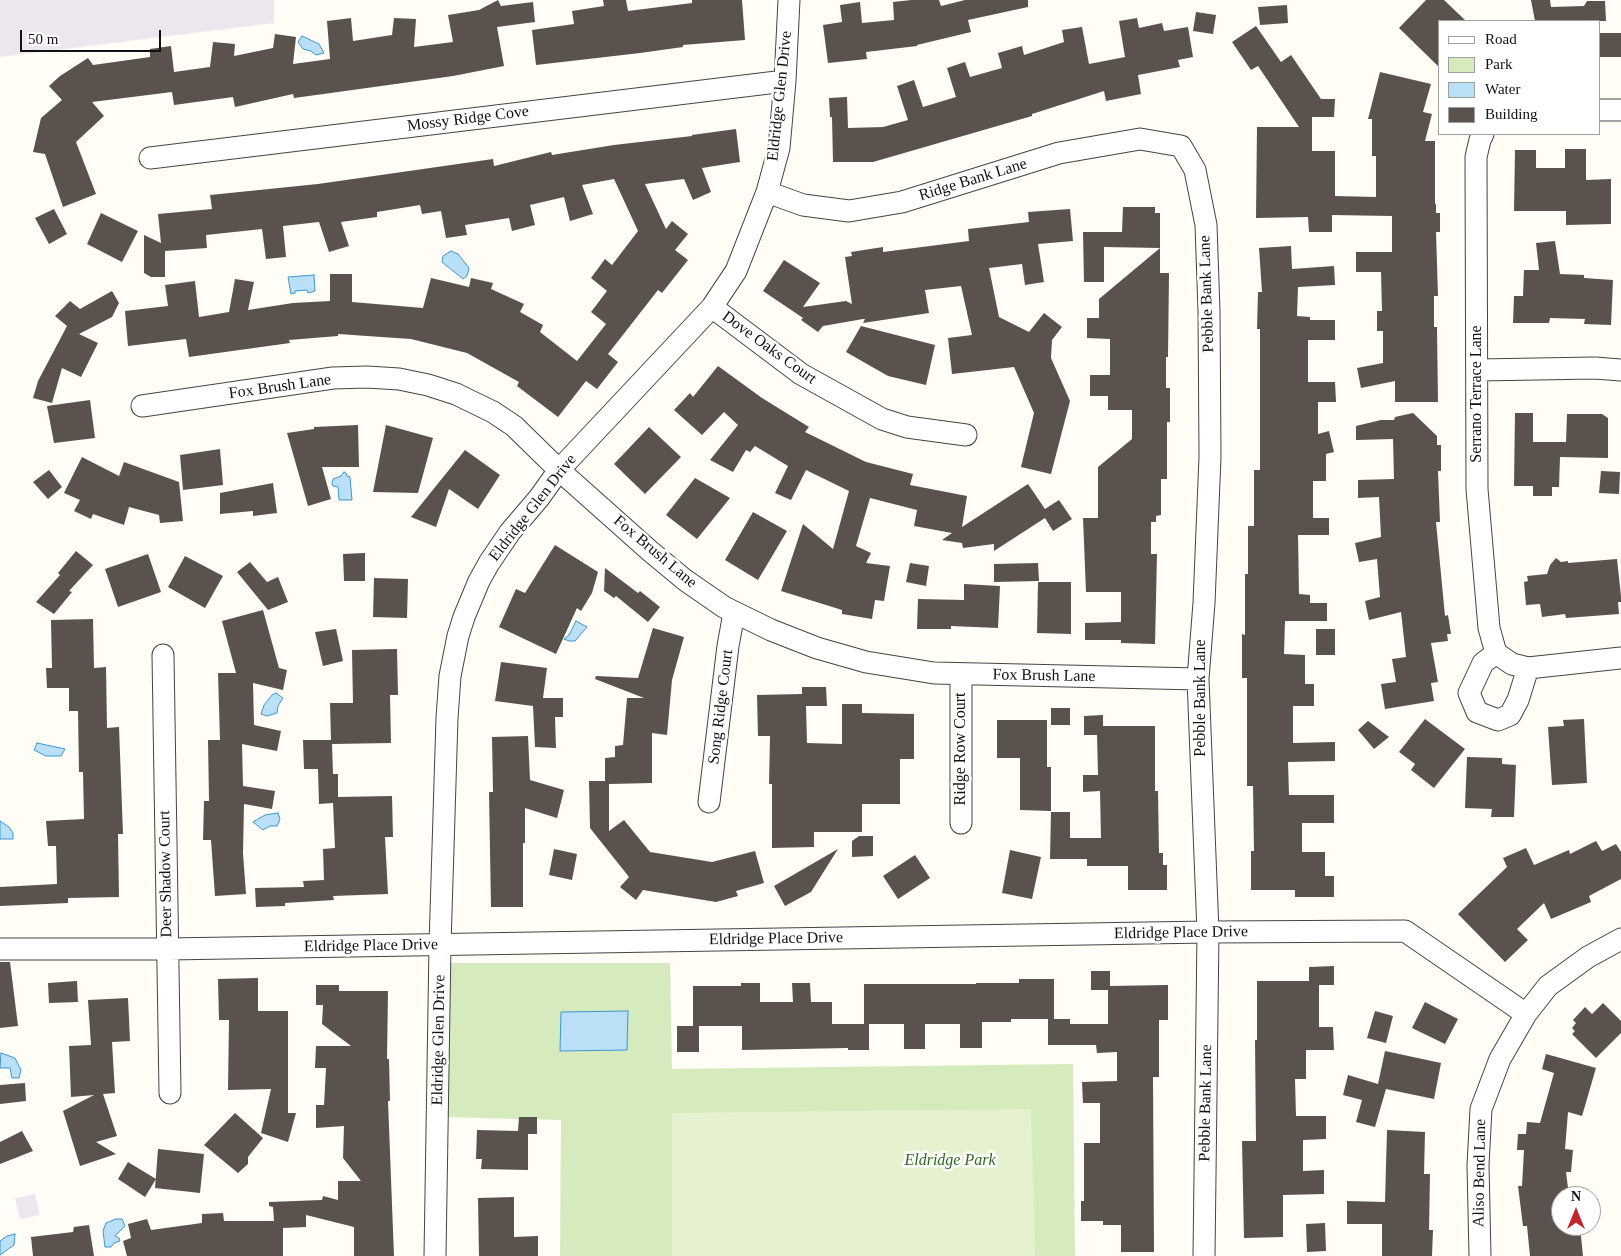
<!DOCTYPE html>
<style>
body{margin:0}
#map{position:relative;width:1621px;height:1256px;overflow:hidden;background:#fffdf5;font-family:Georgia,serif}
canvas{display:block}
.legend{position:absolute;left:1438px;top:20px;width:162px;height:115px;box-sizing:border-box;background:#fff;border:1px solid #a0a0a0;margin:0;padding:6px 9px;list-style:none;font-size:15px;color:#111}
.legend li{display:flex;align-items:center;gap:10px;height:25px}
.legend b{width:25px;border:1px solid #a0a0a0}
.north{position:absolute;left:1551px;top:1186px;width:50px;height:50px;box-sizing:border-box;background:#fff;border:1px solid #a0a0a0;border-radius:50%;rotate:0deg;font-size:14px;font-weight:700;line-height:20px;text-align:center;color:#111}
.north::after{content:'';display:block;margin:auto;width:18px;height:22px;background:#c4262e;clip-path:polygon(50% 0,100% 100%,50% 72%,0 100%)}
.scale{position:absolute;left:20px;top:30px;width:141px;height:22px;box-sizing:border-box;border:2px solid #111;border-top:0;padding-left:6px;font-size:15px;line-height:18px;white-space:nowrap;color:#111;-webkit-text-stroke:4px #fff;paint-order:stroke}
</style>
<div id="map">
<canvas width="1621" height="1256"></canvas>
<ul class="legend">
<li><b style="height:6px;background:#fff"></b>Road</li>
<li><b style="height:14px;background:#d5ebbd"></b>Park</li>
<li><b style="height:14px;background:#b9e0f7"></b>Water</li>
<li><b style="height:14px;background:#5a524d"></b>Building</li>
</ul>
<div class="north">N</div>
<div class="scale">50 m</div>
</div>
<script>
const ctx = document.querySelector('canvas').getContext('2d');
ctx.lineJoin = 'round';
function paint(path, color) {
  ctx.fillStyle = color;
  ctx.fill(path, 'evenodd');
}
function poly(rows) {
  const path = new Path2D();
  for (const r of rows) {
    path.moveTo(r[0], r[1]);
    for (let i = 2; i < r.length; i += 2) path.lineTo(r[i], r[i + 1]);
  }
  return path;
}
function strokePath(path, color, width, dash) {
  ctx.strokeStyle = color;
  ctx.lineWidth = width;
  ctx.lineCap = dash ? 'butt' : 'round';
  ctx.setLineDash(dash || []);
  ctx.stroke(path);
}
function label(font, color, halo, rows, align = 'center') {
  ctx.font = font + ' Georgia,serif';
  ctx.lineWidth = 5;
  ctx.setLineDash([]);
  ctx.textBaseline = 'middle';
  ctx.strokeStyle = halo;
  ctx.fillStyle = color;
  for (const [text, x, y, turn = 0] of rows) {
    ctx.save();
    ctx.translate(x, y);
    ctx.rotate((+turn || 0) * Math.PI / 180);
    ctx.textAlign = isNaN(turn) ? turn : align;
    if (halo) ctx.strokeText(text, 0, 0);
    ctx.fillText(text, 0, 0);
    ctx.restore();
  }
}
paint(poly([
 [0,0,274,0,274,23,0,57],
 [35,1194,40,1215,20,1219,15,1198]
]), '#eee6ef');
paint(poly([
 [441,963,670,963,672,1069,1073,1064,1075,1256,560,1256,561,1120,443,1117]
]), '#d5ebbd');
paint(poly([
 [1031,1109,1035,1256,672,1256,672,1113]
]), '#e6f2cf');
const water = poly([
 [302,36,319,44,324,53,316,55,311,51,303,49,298,42,302,36],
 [451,251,458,254,469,268,467,276,463,279,442,262,443,256,451,251],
 [314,275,315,291,308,293,307,290,295,291,295,293,291,294,288,277,314,275],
 [344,472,346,473,347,476,350,477,352,500,339,500,338,487,333,486,332,483,333,479,341,476,344,472],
 [576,621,587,627,575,641,569,641,564,639,569,635,576,621],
 [276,693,283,698,278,706,277,713,267,716,261,714,264,705,272,695,276,693],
 [37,743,65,749,61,756,46,756,34,750,37,743],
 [278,813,280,819,277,826,270,826,263,830,253,822,265,815,278,813],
 [0,821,9,827,13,833,13,839,0,839,0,821],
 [628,1011,627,1050,560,1051,561,1012,628,1011],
 [1,1053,15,1058,21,1070,19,1078,12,1078,10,1068,0,1068,1,1053],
 [116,1219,122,1219,125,1226,115,1236,119,1238,120,1241,114,1243,111,1247,105,1247,103,1231,106,1223,116,1219],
 [15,1234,14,1245,0,1255,0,1241,7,1236,15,1234]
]);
paint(water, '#b9e0f7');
strokePath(water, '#3f96cf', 1);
paint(poly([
 [498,0,501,6,533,2,535,22,497,27,504,66,453,76,338,92,294,98,293,94,235,107,233,97,174,105,172,92,92,102,104,116,76,142,96,194,63,207,45,154,33,152,41,118,62,100,49,86,60,76,88,58,93,65,150,57,150,49,171,46,174,72,210,67,213,42,235,44,234,56,273,48,275,34,296,37,293,64,330,59,327,21,351,18,353,41,392,35,394,18,416,19,414,47,453,42,448,15,479,10],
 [603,0,626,0,628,11,692,3,692,0,742,0,745,40,683,45,683,47,640,53,536,65,532,30,574,24,572,11,604,6],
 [911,0,939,0,941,6,965,0,1028,0,1028,7,968,20,971,32,917,45,917,46,866,52,867,59,828,63,823,25,842,22,840,5,860,2,862,23,894,20,893,2],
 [1426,0,1444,0,1466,21,1440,21,1440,68,1399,28],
 [1531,0,1550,0,1551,7,1584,6,1587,1,1605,1,1606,21,1535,21],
 [1287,5,1288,23,1260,25,1258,7],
 [1196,12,1216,15,1213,34,1193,31],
 [1137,18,1139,28,1162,23,1164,31,1188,27,1193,57,1178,60,1180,67,1138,75,1141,94,1106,101,1104,91,1032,114,1032,116,873,162,833,162,832,117,830,117,829,98,847,97,848,128,883,127,908,120,897,86,914,80,923,107,956,97,947,68,965,62,970,77,1002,68,998,53,1022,46,1024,55,1064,42,1062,30,1082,27,1089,64,1125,57,1119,21],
 [1256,26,1281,62,1291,55,1321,99,1335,99,1334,117,1312,117,1312,151,1335,151,1335,196,1376,197,1376,156,1372,156,1372,119,1368,119,1380,72,1431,84,1423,112,1432,114,1425,141,1435,141,1435,204,1436,204,1436,213,1440,213,1440,232,1436,232,1438,296,1434,296,1434,327,1437,327,1438,402,1395,402,1395,381,1361,388,1357,368,1383,363,1383,331,1377,331,1377,311,1382,311,1381,272,1356,272,1356,252,1392,252,1392,216,1332,215,1332,232,1309,232,1308,217,1256,218,1257,127,1299,127,1258,66,1251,70,1232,42],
 [1600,33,1621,33,1621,57,1600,57],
 [736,129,740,162,702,168,711,192,693,200,684,179,645,184,666,229,672,221,688,234,675,250,688,260,662,293,658,290,608,354,618,362,597,389,586,381,558,417,517,386,519,382,467,353,411,339,338,334,338,336,289,340,290,343,189,357,186,339,128,346,125,311,168,306,165,285,195,281,199,317,229,312,235,279,254,282,248,310,293,303,330,301,330,274,352,274,352,302,423,308,431,278,469,287,471,278,493,283,491,289,524,304,520,312,543,325,540,332,577,361,606,324,591,312,607,291,591,278,605,259,612,265,638,231,614,179,582,185,593,214,570,221,564,197,530,205,535,225,512,231,509,218,465,225,467,235,446,238,441,211,422,214,420,205,377,212,377,217,341,222,349,246,329,252,319,222,283,226,286,257,266,259,262,229,206,235,207,248,165,251,165,277,151,277,144,273,144,235,161,243,158,214,212,209,210,195,318,184,493,159,494,166,551,152,552,155,614,145,692,136,692,135],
 [1565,149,1586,149,1586,180,1611,179,1611,224,1566,225,1566,211,1514,211,1515,150,1536,150,1536,168,1565,168],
 [1123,207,1155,207,1155,213,1160,213,1160,273,1169,273,1168,357,1166,357,1166,388,1170,388,1170,422,1167,422,1167,479,1161,479,1161,515,1156,516,1156,522,1151,522,1151,554,1157,554,1155,644,1121,643,1121,640,1085,640,1085,623,1121,622,1121,592,1086,592,1083,518,1098,518,1098,467,1132,439,1132,410,1108,410,1108,396,1090,396,1090,375,1110,375,1110,339,1087,338,1087,318,1099,318,1099,299,1160,248,1104,247,1104,282,1084,282,1083,232,1122,232],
 [54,209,67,234,49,244,35,218],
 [1070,209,1073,241,1038,244,1044,282,1025,285,1022,264,989,268,999,317,1029,332,1044,313,1062,327,1052,340,1051,358,1070,401,1051,474,1021,467,1034,413,1014,367,952,374,948,338,972,335,961,286,925,290,929,313,863,323,865,319,863,319,823,326,818,332,801,320,803,318,763,291,784,260,820,283,803,307,846,301,852,304,845,257,852,256,851,252,883,247,883,252,969,241,968,229,1029,222,1028,212],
 [101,213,138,231,122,262,87,244],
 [1555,241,1560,274,1584,275,1584,278,1613,280,1611,325,1584,324,1585,319,1550,318,1549,323,1513,323,1514,296,1523,296,1524,270,1539,270,1536,243],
 [1291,246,1292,269,1334,266,1335,285,1298,287,1297,316,1310,317,1310,320,1335,320,1335,340,1308,340,1308,382,1335,382,1336,402,1318,402,1318,434,1329,431,1334,452,1326,454,1326,481,1313,481,1313,518,1329,518,1329,535,1298,535,1299,594,1310,595,1310,603,1327,603,1327,621,1285,621,1284,654,1305,655,1305,684,1314,684,1314,706,1293,706,1293,743,1335,742,1335,761,1288,762,1289,795,1334,795,1334,823,1302,823,1302,852,1325,852,1325,876,1334,876,1334,897,1295,897,1295,890,1251,890,1251,851,1254,851,1253,786,1247,786,1247,678,1242,678,1242,634,1245,635,1245,574,1248,574,1248,526,1254,526,1254,470,1260,470,1260,329,1257,329,1258,292,1262,292,1259,248],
 [112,291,119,303,112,317,79,334,98,343,81,377,62,368,52,403,33,398,38,381,67,326,55,316,70,301,80,309],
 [861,326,935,345,926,385,888,376,846,352],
 [718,366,762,398,809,427,805,432,866,462,913,474,910,485,967,496,962,527,1028,484,1045,509,1059,500,1072,519,1053,531,1045,518,994,551,994,544,963,548,962,543,942,540,952,533,914,526,917,510,870,498,856,546,871,553,866,563,890,566,884,601,875,600,872,619,842,614,842,610,781,591,803,524,833,549,849,491,806,470,791,500,775,493,788,466,755,446,750,452,746,450,733,472,710,460,738,425,724,412,702,435,674,410,690,393,693,397],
 [90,400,95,438,54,443,47,406],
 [1413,413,1437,436,1437,445,1441,445,1441,471,1438,471,1440,522,1436,522,1445,616,1448,615,1451,634,1447,634,1448,641,1431,643,1438,682,1431,683,1434,701,1385,709,1381,684,1396,682,1392,659,1406,657,1401,612,1369,620,1365,601,1380,597,1377,559,1359,562,1355,543,1381,537,1379,497,1358,498,1358,480,1394,479,1393,439,1356,440,1356,426,1381,420,1394,420,1395,417],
 [1515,413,1533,413,1533,442,1566,442,1567,414,1602,414,1608,418,1608,458,1560,457,1559,487,1552,487,1552,496,1533,496,1533,486,1514,486],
 [358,425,359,467,322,467,331,499,308,506,287,433,314,429,314,427],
 [386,425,433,438,418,493,373,492],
 [649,427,681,457,645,494,614,464],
 [220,449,223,485,183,490,180,455],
 [465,450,500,475,478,509,449,489,436,527,411,517],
 [82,457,119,476,124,462,179,482,183,521,160,523,159,515,129,507,124,525,93,514,91,519,74,511,80,500,64,493],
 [49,470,62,487,48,499,33,482],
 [1601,471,1620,472,1619,494,1599,493],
 [695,478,730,498,697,539,666,515],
 [273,483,277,513,253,516,253,511,220,514,220,493],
 [753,512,787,531,758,580,725,560],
 [555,545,598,572,592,593,581,611,577,608,556,654,499,627,516,589,525,593],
 [76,551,93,565,69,591,72,592,54,614,36,602,60,575,58,573],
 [365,553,365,581,344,581,343,554],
 [148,554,161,592,118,607,105,569],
 [185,556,223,576,205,608,168,587],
 [1556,558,1561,562,1568,561,1568,563,1617,559,1621,596,1621,602,1618,602,1619,614,1566,618,1565,614,1542,617,1540,604,1526,605,1524,582,1528,581,1527,576,1547,574,1550,565],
 [250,562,267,582,278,577,288,602,268,610,237,572],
 [910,563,929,566,926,586,906,582],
 [1038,563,1039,581,994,582,994,564],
 [605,568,638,593,640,591,660,607,648,622,616,596,614,598,604,591],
 [374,578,408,579,407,618,373,617],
 [1038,582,1071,582,1071,634,1037,633],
 [964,584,1000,586,998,628,951,626,951,629,917,629,918,599,964,600],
 [263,610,279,668,287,670,283,690,253,683,254,725,281,731,277,751,242,744,243,786,275,791,272,809,244,804,243,853,246,894,215,896,211,840,203,840,204,801,209,801,208,740,220,740,218,673,236,673,222,621],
 [93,619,94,668,106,667,107,728,119,727,123,834,118,834,119,897,68,898,68,903,0,906,0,887,57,884,56,846,48,846,46,821,84,819,83,772,79,772,78,711,69,711,69,688,47,688,46,668,52,668,51,620],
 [653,628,684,637,672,680,667,735,652,733,652,783,609,784,609,831,624,820,650,852,712,862,755,851,764,883,736,891,738,896,716,902,643,890,636,900,620,887,629,877,590,828,589,781,605,781,605,758,615,757,615,746,623,745,627,698,644,698,595,679,596,676,638,678],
 [336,629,343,661,323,666,315,632],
 [1316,629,1335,629,1335,655,1316,655],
 [397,649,398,695,390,695,391,743,332,744,333,774,338,774,338,797,392,796,393,837,385,837,388,894,333,896,334,900,285,903,285,906,256,907,255,888,304,887,303,881,324,880,323,849,335,848,333,803,319,804,318,769,304,769,303,740,331,740,330,703,353,703,352,650],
 [501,662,547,668,543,698,563,698,563,717,555,717,556,748,535,747,533,706,495,701],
 [802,687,826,687,827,706,806,706,807,743,842,744,842,704,862,704,862,713,914,714,914,759,900,759,900,804,862,804,862,832,814,832,814,847,772,848,772,784,769,784,770,736,758,736,757,695,802,694],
 [1051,708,1070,708,1070,725,1051,725],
 [1103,715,1103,726,1155,726,1155,791,1158,791,1159,853,1163,853,1163,865,1167,865,1167,890,1128,890,1128,866,1087,866,1087,859,1050,859,1051,812,1070,812,1070,838,1101,838,1100,791,1083,792,1083,775,1098,775,1097,735,1084,735,1084,716],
 [1425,719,1465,749,1434,788,1411,770,1415,764,1399,752],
 [1584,719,1587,783,1552,785,1548,727,1564,726,1563,720],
 [997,720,1047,720,1047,767,1051,767,1051,811,1020,810,1020,758,997,758],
 [1368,721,1389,737,1374,749,1358,730],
 [528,736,530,780,564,790,557,818,525,808,525,843,523,843,523,907,491,907,489,792,493,792,492,737],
 [1467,757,1502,758,1502,764,1516,765,1514,817,1491,817,1492,809,1465,808],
 [859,836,873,836,873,856,852,857,852,841],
 [1596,841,1602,851,1616,844,1621,852,1621,879,1589,896,1591,902,1551,919,1544,903,1517,929,1528,940,1505,962,1458,914,1507,867,1503,858,1526,848,1534,865,1569,850,1570,854],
 [554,849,577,854,572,880,549,875],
 [838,849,811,892,785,906,774,886],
 [1010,850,1041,857,1032,899,1002,893],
 [915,855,930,878,898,899,883,876],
 [0,962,10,962,18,1026,0,1028],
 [1334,966,1334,985,1319,985,1319,1027,1333,1027,1334,1050,1306,1050,1306,1079,1295,1079,1296,1116,1326,1116,1326,1139,1303,1140,1303,1171,1324,1170,1324,1194,1283,1195,1283,1237,1244,1238,1242,1141,1256,1141,1255,1040,1257,1040,1257,981,1309,981,1309,967],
 [1091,971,1110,971,1110,986,1168,985,1168,1020,1159,1020,1159,1077,1153,1077,1154,1252,1121,1252,1121,1225,1103,1225,1103,1221,1081,1221,1081,1201,1084,1201,1084,1143,1100,1143,1100,1103,1083,1103,1082,1082,1117,1081,1117,1052,1097,1053,1096,1045,1048,1045,1048,1019,1011,1019,1011,1022,982,1022,982,1048,960,1048,960,1024,925,1024,925,1049,904,1049,904,1024,869,1024,869,1050,848,1050,848,1048,742,1050,742,1026,699,1026,699,1052,677,1052,677,1026,693,1026,693,986,741,986,741,983,760,983,760,1002,793,1002,792,983,810,983,811,1002,832,1002,832,1024,864,1024,864,984,976,984,976,983,1019,983,1019,979,1054,979,1054,1019,1070,1019,1070,1024,1108,1024,1108,990,1091,990],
 [258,978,258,1011,288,1011,288,1113,296,1113,288,1142,261,1133,271,1089,228,1090,229,1020,219,1020,218,979],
 [77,981,78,1002,49,1003,48,983],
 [316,985,339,985,339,991,388,991,387,1059,389,1059,390,1101,388,1101,394,1256,354,1256,354,1227,306,1215,306,1227,283,1228,283,1256,127,1256,123,1241,131,1238,128,1224,147,1219,151,1230,202,1223,202,1214,223,1213,224,1221,274,1221,273,1207,269,1206,269,1202,322,1200,323,1196,338,1200,338,1181,361,1181,343,1158,344,1126,316,1128,316,1105,324,1105,326,1068,315,1068,316,1046,351,1046,322,1024,323,1005,316,1005],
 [128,998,130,1041,112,1042,115,1093,103,1094,117,1136,96,1142,116,1154,80,1166,63,1111,94,1095,71,1097,69,1046,91,1045,88,1000],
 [1425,1002,1458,1019,1445,1044,1412,1028],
 [1603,1003,1621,1021,1621,1033,1596,1058,1572,1034,1575,1031,1572,1028,1576,1023,1573,1020,1585,1007,1592,1014],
 [1375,1011,1393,1016,1386,1043,1367,1038],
 [1385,1051,1441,1063,1434,1099,1386,1089,1375,1127,1356,1122,1362,1100,1343,1095,1348,1075,1378,1084],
 [1546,1054,1596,1068,1582,1116,1568,1112,1565,1149,1573,1150,1571,1172,1566,1172,1569,1196,1561,1196,1561,1226,1580,1226,1583,1256,1530,1256,1527,1226,1523,1226,1518,1186,1522,1186,1524,1150,1517,1150,1518,1134,1526,1134,1527,1122,1540,1123,1554,1073,1542,1069],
 [25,1083,26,1101,0,1104,0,1085],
 [235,1113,263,1138,248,1157,248,1164,238,1173,204,1145],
 [519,1117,537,1117,537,1134,528,1134,528,1170,481,1169,482,1159,476,1159,477,1130,518,1131],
 [1387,1130,1425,1132,1424,1174,1430,1174,1429,1230,1433,1230,1432,1256,1382,1256,1382,1224,1347,1224,1347,1201,1385,1202],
 [22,1131,33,1151,0,1164,0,1142],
 [158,1149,204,1154,200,1193,155,1188],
 [128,1162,156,1179,145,1197,118,1179],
 [514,1197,514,1237,538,1236,538,1256,479,1256,478,1198],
 [1325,1223,1326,1251,1307,1252,1306,1224],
 [89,1225,94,1256,33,1256,31,1237,73,1232,74,1227]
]), '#5a524d');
const minor = poly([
 [1600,110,1621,110],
 [1483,134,1480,140,1476,157,1477,489,1489,628,1496,653,1512,664,1528,668,1621,658],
 [150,158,785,81],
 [767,192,803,205,849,211,902,202,1059,153,1140,139,1181,146,1195,170,1206,225,1209,311,1210,457,1204,603,1198,679,1208,932,1204,1256],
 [712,307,801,374,882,419,907,427,966,435],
 [1478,370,1595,368,1621,370],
 [142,406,333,378,367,377,399,379,428,385,456,394,493,412,514,426,559,470,650,551,685,580,724,607,771,630,817,648,866,662,934,673,1198,679],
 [1496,653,1483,663,1469,693,1477,712,1498,720,1510,715,1518,700,1528,668],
 [163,655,170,1093],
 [961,674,961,823],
 [709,802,728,646,734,613],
 [0,949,168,949,1208,932,1405,931,1526,1014],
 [435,1256,440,945,447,718,450,676,458,636,464,617,479,581,489,563,510,532,539,498,559,470,712,307,736,271,767,192,779,148,785,81,789,0],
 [1480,1256,1478,1165,1481,1109,1500,1059,1526,1014,1548,986,1588,957,1621,939]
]);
strokePath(minor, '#444', 23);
strokePath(minor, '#fff', 21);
label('16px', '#111', '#fff', [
 ["Eldridge Glen Drive",780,96,-84],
 ["Mossy Ridge Cove",468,119,-7],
 ["Ridge Bank Lane",973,180,-17],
 ["Pebble Bank Lane",1207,294,-92],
 ["Dove Oaks Court",769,348,36],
 ["Fox Brush Lane",280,387,-8],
 ["Serrano Terrace Lane",1477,394,-90],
 ["Eldridge Glen Drive",533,508,-52],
 ["Fox Brush Lane",655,552,40],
 ["Fox Brush Lane",1044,676,1],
 ["Pebble Bank Lane",1201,698,-90],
 ["Song Ridge Court",721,707,-83],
 ["Ridge Row Court",961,749,-90],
 ["Deer Shadow Court",166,874,-91],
 ["Eldridge Place Drive",1181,933,-1],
 ["Eldridge Place Drive",776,939,-1],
 ["Eldridge Place Drive",371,946,-1],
 ["Eldridge Glen Drive",439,1040,-89],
 ["Pebble Bank Lane",1206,1103,-89],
 ["Aliso Bend Lane",1480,1173,-89]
]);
label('italic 16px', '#2f6b1f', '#fff', [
 ["Eldridge Park",950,1161]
]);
</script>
